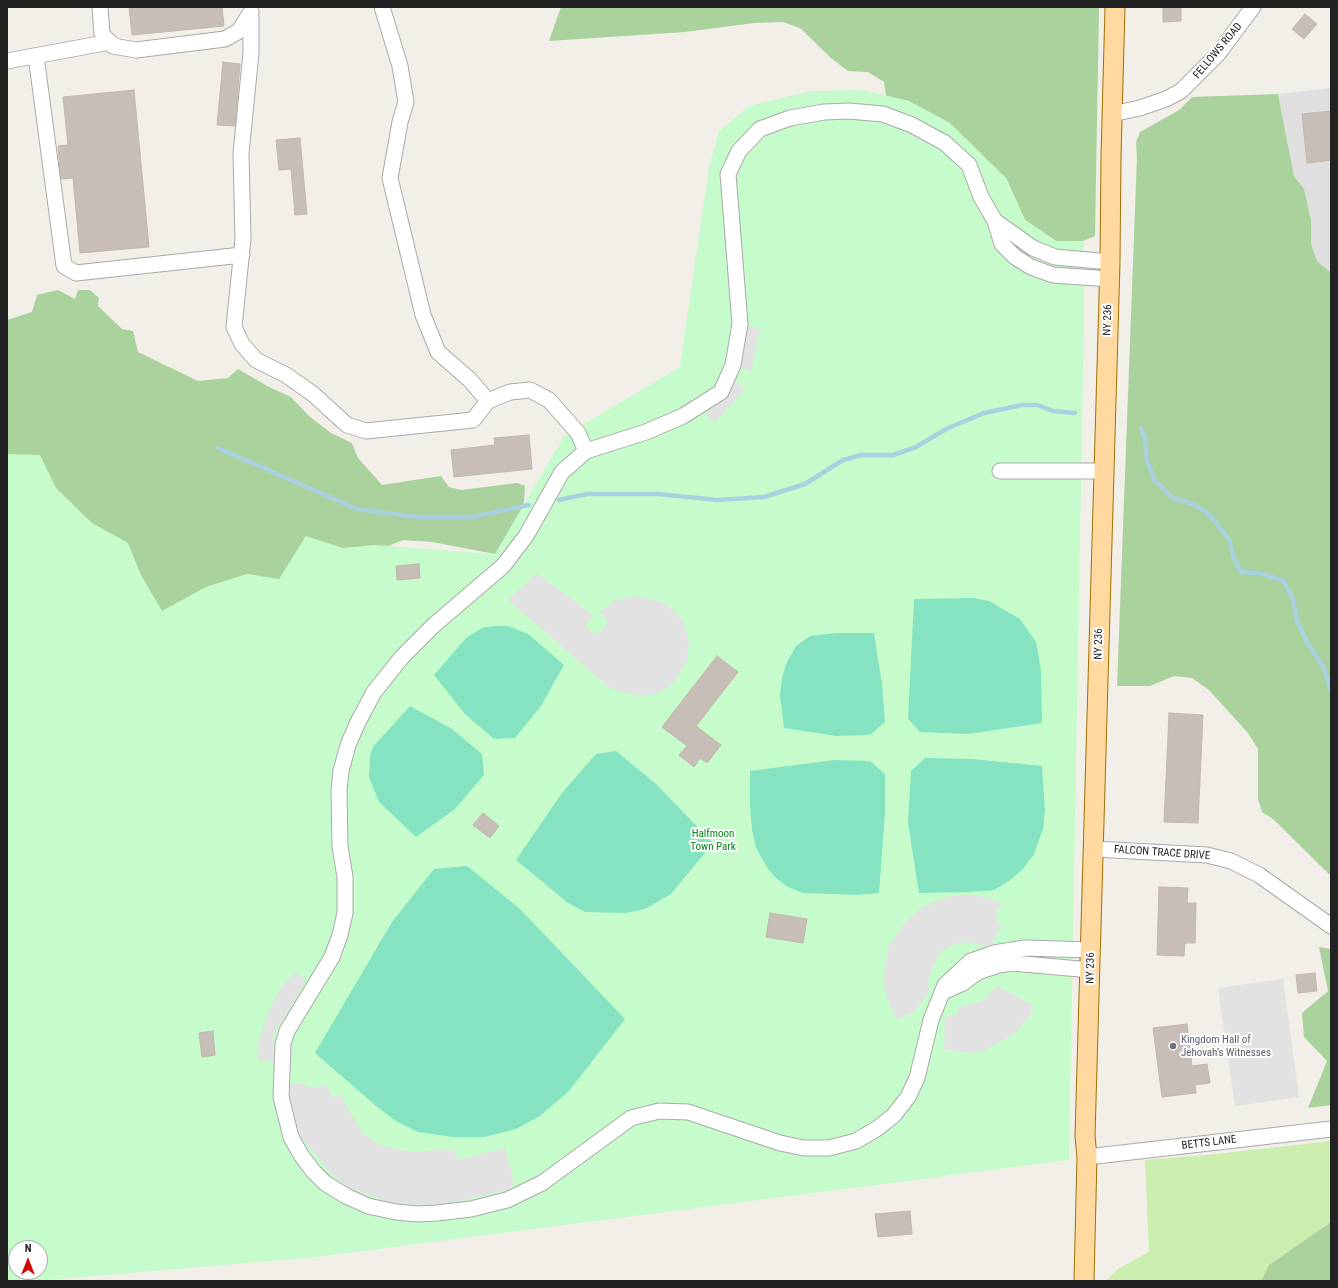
<!DOCTYPE html>
<meta charset="utf-8">
<style>
body{margin:0}
#map{position:relative;width:1338px;height:1288px;overflow:hidden;background:#f2efe8;font-family:"Roboto Condensed",sans-serif}
canvas{display:block}
.frame{position:absolute;inset:0;border:8px solid #222;pointer-events:none}
.north{position:absolute;left:8px;top:1240px;width:40px;height:40px;box-sizing:border-box;background:#fff;border:1px solid #a7a7a7;border-radius:50%;rotate:0deg;font-size:11px;font-weight:700;line-height:16px;text-align:center;color:#222}
.north::after{content:'';display:block;margin:auto;width:14px;height:18px;background:#d30700;clip-path:polygon(50% 0,100% 100%,50% 72%,0 100%)}
</style>
<div id="map">
<canvas width="1338" height="1288"></canvas>
<div class="frame"></div>
<div class="north">N</div>
</div>
<script>
const ctx = document.querySelector('canvas').getContext('2d');
ctx.lineJoin = 'round';
function paint(path, color) {
  ctx.fillStyle = color;
  ctx.fill(path, 'evenodd');
}
function poly(rows) {
  const path = new Path2D();
  for (const r of rows) {
    path.moveTo(r[0], r[1]);
    for (let i = 2; i < r.length; i += 2) path.lineTo(r[i], r[i + 1]);
  }
  return path;
}
function strokePath(path, color, width, dash) {
  ctx.strokeStyle = color;
  ctx.lineWidth = width;
  ctx.lineCap = dash ? 'butt' : 'round';
  ctx.setLineDash(dash || []);
  ctx.stroke(path);
}
function label(font, color, halo, rows, align = 'center') {
  ctx.font = font + ' "Roboto Condensed",sans-serif';
  ctx.lineWidth = 4;
  ctx.setLineDash([]);
  ctx.textBaseline = 'middle';
  ctx.strokeStyle = halo;
  ctx.fillStyle = color;
  for (const [text, x, y, turn = 0] of rows) {
    ctx.save();
    ctx.translate(x, y);
    ctx.rotate((+turn || 0) * Math.PI / 180);
    ctx.textAlign = isNaN(turn) ? turn : align;
    if (halo) ctx.strokeText(text, 0, 0);
    ctx.fillText(text, 0, 0);
    ctx.restore();
  }
}
paint(poly([
 [1331,88,1331,273,1317,261,1311,243,1311,220,1304,189,1294,176,1278,94]
]), '#e0dfdf');
paint(poly([
 [1331,1141,1331,1222,1269,1265,1261,1281,1106,1281,1118,1269,1149,1252,1145,1160,1207,1155]
]), '#cbedae');
paint(poly([
 [561,7,1099,7,1095,236,1083,241,1056,241,1025,220,1006,178,909,101,886,96,884,82,868,72,848,71,831,58,800,28,783,22,754,23,685,32,549,41],
 [1278,94,1294,176,1304,189,1311,220,1311,243,1317,261,1331,273,1331,876,1273,819,1262,812,1258,799,1258,749,1248,733,1209,690,1192,678,1174,676,1150,686,1117,686,1137,157,1136,142,1140,132,1179,110,1192,97],
 [58,290,75,299,78,290,90,290,99,298,98,306,122,329,133,331,138,352,198,381,228,378,238,369,269,387,291,397,309,416,331,433,352,443,358,458,382,485,441,476,449,487,461,490,517,483,525,486,524,502,516,522,495,554,432,542,403,540,386,547,7,864,7,320,32,312,37,295],
 [1319,947,1331,949,1331,1105,1308,1108,1327,1061,1304,1037,1302,1013,1328,991],
 [1331,1222,1331,1281,1261,1281,1269,1265]
]), '#aad29c');
paint(poly([
 [862,90,909,101,950,123,1006,178,1025,220,1056,241,1083,241,1084,314,1069,1160,316,1257,37,1281,7,1281,7,454,40,455,56,488,92,523,128,543,141,575,162,611,206,587,247,574,279,579,306,536,343,548,374,545,495,554,564,436,680,367,709,167,719,131,749,106,811,91],
 [16,1248,40,1248,40,1272,16,1272]
]), '#c6fccc');
paint(poly([
 [973,598,989,601,1020,619,1036,642,1041,670,1042,723,968,734,920,732,908,719,914,599],
 [494,626,508,626,528,634,564,665,541,706,515,738,494,739,465,714,434,675,466,638,482,628],
 [836,633,874,633,882,684,885,722,870,735,836,736,784,728,780,696,782,678,786,664,796,646,810,636],
 [410,706,452,729,482,754,484,775,455,809,416,837,379,802,369,777,370,756,373,747],
 [616,751,656,784,713,843,671,894,645,909,626,913,585,912,568,903,516,860,562,793,596,754],
 [925,758,972,759,1042,766,1045,811,1043,829,1034,854,1023,869,1009,881,994,890,969,892,919,893,908,823,911,771],
 [834,760,870,761,885,774,885,813,879,893,857,895,803,893,788,887,777,879,768,869,756,848,752,830,750,807,750,771],
 [467,866,520,909,625,1019,569,1091,540,1116,516,1129,484,1137,453,1137,418,1132,396,1121,376,1106,315,1053,392,922,434,869]
]), '#85e3c1');
paint(poly([
 [747,326,760,328,751,372,738,364],
 [732,380,746,388,715,423,706,414],
 [537,573,593,615,585,626,593,633,600,632,606,626,607,620,600,612,615,600,638,596,659,601,670,607,682,619,689,641,687,660,675,681,664,690,653,694,643,696,617,691,609,687,508,600],
 [955,895,973,895,990,898,1001,904,995,917,1001,926,990,947,964,942,952,945,940,952,928,979,929,992,915,1011,897,1020,890,1005,885,991,884,975,888,947,905,923,921,908,936,901],
 [296,972,306,980,274,1034,273,1061,258,1060,258,1043,271,1006,283,984],
 [1283,979,1299,1097,1235,1106,1218,988],
 [997,986,1033,1005,1029,1017,1015,1033,984,1051,971,1053,944,1049,945,1016,956,1015,959,1007,982,1001],
 [292,1084,302,1084,311,1088,327,1085,333,1098,342,1094,345,1104,363,1133,378,1144,395,1149,414,1152,444,1149,455,1150,457,1160,505,1148,514,1182,509,1190,440,1205,393,1204,348,1187,330,1173,299,1134,286,1088]
]), '#e2e2e2');
strokePath(poly([
 [1141,428,1145,439,1147,461,1155,481,1173,498,1191,503,1205,511,1215,521,1230,541,1233,556,1241,572,1259,573,1284,581,1293,599,1297,621,1308,644,1323,666,1331,691],
 [218,448,357,509,416,517,471,517,529,505],
 [559,500,587,494,658,494,717,500,764,497,805,484,843,460,862,455,893,455,916,447,946,429,984,413,1022,405,1037,405,1053,411,1075,413]
]), '#a8d2e0', 4.5);
const building = poly([
 [129,7,222,7,224,26,132,35,129,7],
 [1163,7,1181,7,1181,21,1163,22,1163,7],
 [1305,14,1317,24,1304,39,1292,29,1305,14],
 [223,62,240,64,235,126,217,125,223,62],
 [134,90,149,247,80,253,73,178,61,179,59,159,58,146,68,145,63,97,134,90],
 [1331,111,1331,160,1307,163,1302,114,1331,111],
 [300,138,307,214,295,215,291,169,279,170,276,140,300,138],
 [529,435,532,469,454,477,451,450,495,445,494,438,529,435],
 [419,564,420,578,397,580,396,566,419,564],
 [717,656,738,672,696,726,721,745,707,763,700,758,694,767,679,755,687,746,662,727,717,656],
 [1169,713,1203,715,1198,823,1164,822,1169,713],
 [483,813,499,826,490,838,473,825,483,813],
 [1159,887,1188,888,1187,903,1196,903,1195,943,1185,943,1184,956,1157,955,1159,887],
 [770,913,807,919,803,943,766,937,770,913],
 [1315,973,1317,991,1298,993,1296,975,1315,973],
 [1187,1024,1192,1066,1207,1064,1210,1083,1195,1085,1196,1093,1162,1097,1153,1028,1187,1024],
 [213,1031,215,1055,202,1057,199,1033,213,1031],
 [910,1211,912,1234,878,1237,875,1214,910,1211]
]);
paint(building, '#c7bfb7');
strokePath(building, '#c4b6aa', 1);
const minor = poly([
 [100,7,102,34,113,46,136,50,225,39,239,31,251,12],
 [251,15,251,53,241,153,243,239,234,327,242,344,256,360,286,375,313,394,347,425,366,431,473,420,488,401,470,380,438,352,423,315,390,178,400,122,406,102,400,66,382,7],
 [36,56,64,266,76,273,242,255],
 [7,61,110,42],
 [1112,114,1140,108,1166,99,1181,91,1218,54,1253,7],
 [995,221,981,197,969,165,945,143,912,125,883,114,849,111,824,112,790,118,760,129,739,151,728,174,740,324,733,365,721,392,683,416,646,432,586,451,562,472,526,536,503,566,434,625,402,657,374,692,358,722,348,745,341,771,339,791,340,846,345,877,345,913,340,935,332,957,287,1031,283,1044,281,1097,291,1137,301,1155,313,1171,325,1183,346,1196,368,1206,396,1212,417,1214,437,1213,471,1209,507,1200,542,1183,631,1118,659,1111,688,1112,780,1143,804,1148,829,1148,856,1141,878,1128,894,1115,908,1097,917,1078,931,1020,945,985,971,961,994,953,1025,948,1091,950],
 [1110,279,1053,275,1031,267,1015,257,1002,244,995,221,1033,248,1055,257,1110,262],
 [488,401,510,392,530,390,549,400,578,433,586,451],
 [1000,471,1104,471],
 [1094,849,1207,855,1231,861,1259,875,1331,926],
 [943,992,963,983,978,972,999,965,1012,963,1091,970],
 [1087,1157,1331,1129]
]);
const major = poly([
 [1084,1281,1087,1157,1085,1136,1110,262,1111,156,1115,7]
]);
strokePath(minor, '#a9a9a9', 17);
strokePath(major, '#9f7000', 21);
strokePath(minor, '#fff', 15);
strokePath(major, '#ffd9a0', 19);
for (const [x, y, r, color] of [
 [1173,1046,4,"#6b7280"]
]) {
  const dot = new Path2D();
  dot.arc(x, y, r, 0, 2 * Math.PI);
  ctx.fillStyle = color;
  ctx.fill(dot);
  strokePath(dot, '#fff', 1.5);
}
label('11px', '#222', '#fff', [
 ["FELLOWS ROAD",1218,51,-50],
 ["NY 236",1108,320,-88],
 ["NY 236",1099,644,-89],
 ["FALCON TRACE DRIVE",1162,853,4],
 ["NY 236",1091,968,-89],
 ["BETTS LANE",1209,1143,-7]
]);
label('11px', '#088717', '#fff', [
 ["Halfmoon",713,834],
 ["Town Park",713,847]
]);
label('11px', '#5b616d', '#fff', [
 ["Kingdom Hall of",1181,1040],
 ["Jehovah’s Witnesses",1181,1053]
], 'left');
</script>
